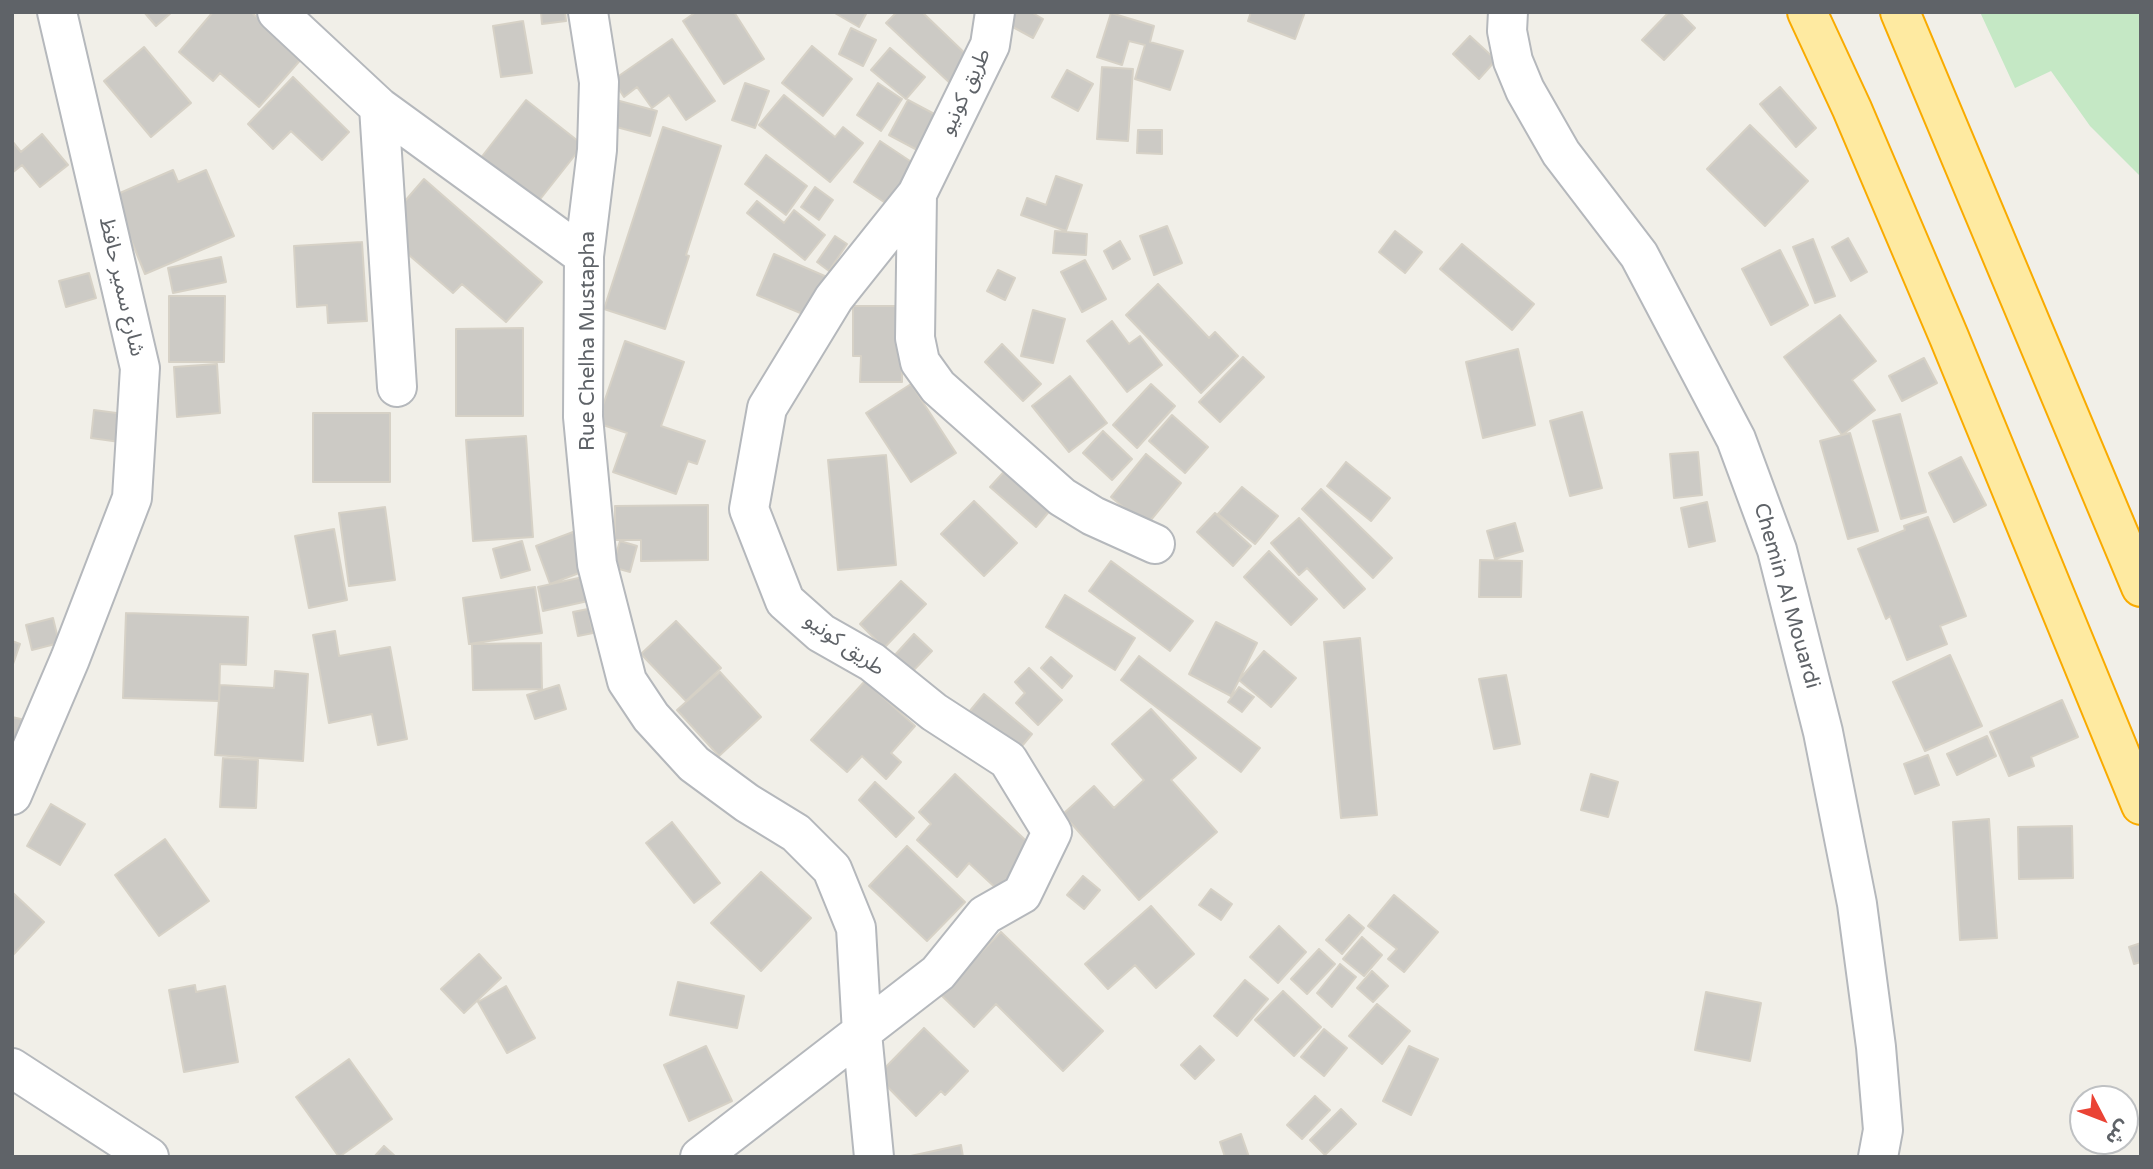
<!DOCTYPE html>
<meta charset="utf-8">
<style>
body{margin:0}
#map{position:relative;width:2153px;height:1169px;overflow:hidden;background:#f1efe8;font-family:"Varela Round","Noto Sans Arabic",sans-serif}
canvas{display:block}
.frame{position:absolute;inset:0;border:14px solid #5f6368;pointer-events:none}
.north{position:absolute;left:2069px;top:1085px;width:70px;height:70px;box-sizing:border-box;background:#fff;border:2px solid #bfc1c3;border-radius:50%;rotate:132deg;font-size:19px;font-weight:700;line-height:28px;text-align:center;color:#5f6368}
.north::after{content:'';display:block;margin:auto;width:24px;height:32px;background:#ea4335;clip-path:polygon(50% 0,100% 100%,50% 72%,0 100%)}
</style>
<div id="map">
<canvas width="2153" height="1169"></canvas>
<div class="frame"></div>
<div class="north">ش</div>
</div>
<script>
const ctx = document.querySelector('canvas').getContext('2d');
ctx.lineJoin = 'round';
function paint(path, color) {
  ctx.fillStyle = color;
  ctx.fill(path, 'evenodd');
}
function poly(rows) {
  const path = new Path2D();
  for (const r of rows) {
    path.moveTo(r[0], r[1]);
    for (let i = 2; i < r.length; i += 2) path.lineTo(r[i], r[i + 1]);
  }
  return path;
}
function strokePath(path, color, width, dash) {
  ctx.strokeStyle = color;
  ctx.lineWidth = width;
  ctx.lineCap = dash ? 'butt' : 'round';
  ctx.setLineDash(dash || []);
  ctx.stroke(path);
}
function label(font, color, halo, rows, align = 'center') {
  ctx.font = font + ' "Varela Round","Noto Sans Arabic",sans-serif';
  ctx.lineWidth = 7;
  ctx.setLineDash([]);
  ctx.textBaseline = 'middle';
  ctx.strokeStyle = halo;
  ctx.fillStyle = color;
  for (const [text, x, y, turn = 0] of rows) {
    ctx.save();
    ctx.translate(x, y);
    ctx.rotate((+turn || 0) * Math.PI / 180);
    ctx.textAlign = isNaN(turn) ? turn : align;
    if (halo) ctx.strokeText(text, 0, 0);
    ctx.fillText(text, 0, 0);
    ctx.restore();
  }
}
paint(poly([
 [1980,12,2141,12,2141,177,2090,126,2051,71,2015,88]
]), '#c5e8c5');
const building = poly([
 [144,12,172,12,156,26,144,12],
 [213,12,251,12,303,57,259,107,220,73,213,81,179,52,213,12],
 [541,12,565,12,566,21,542,24,541,12],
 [696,12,734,12,764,59,724,84,683,21,696,12],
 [833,12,867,12,859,27,833,12],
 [897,12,922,12,974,62,952,85,886,23,897,12],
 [1004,12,1031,12,1043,19,1033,38,1000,20,1004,12],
 [1251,12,1305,12,1295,39,1248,21,1251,12],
 [1669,12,1679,12,1695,28,1664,60,1642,40,1669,12],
 [1111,13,1154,26,1150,42,1183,51,1170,90,1135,79,1145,45,1129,41,1122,65,1097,57,1111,13],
 [523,21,532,73,501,77,493,26,523,21],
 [851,28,876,40,863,66,839,54,851,28],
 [1470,36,1496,60,1479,79,1453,54,1470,36],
 [672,39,715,101,686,120,669,95,652,108,637,87,624,97,613,80,672,39],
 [812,46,852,79,823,116,782,83,812,46],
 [144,47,191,103,151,137,104,81,144,47],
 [890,48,925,77,906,99,871,70,890,48],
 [1102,67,1133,69,1128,141,1097,139,1102,67],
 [1067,70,1093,84,1078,111,1052,97,1067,70],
 [293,77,349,132,322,160,291,131,273,149,248,124,293,77],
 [745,83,769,91,755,128,732,120,745,83],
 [878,83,902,99,881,131,857,115,878,83],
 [1780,87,1816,128,1796,147,1760,104,1780,87],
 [784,95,835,137,843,127,863,143,830,182,759,125,784,95],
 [526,100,583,145,530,212,480,159,526,100],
 [616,100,657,111,650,136,609,125,616,100],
 [908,100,940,117,921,152,889,135,908,100],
 [1750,125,1808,181,1765,226,1707,169,1750,125],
 [663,127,721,146,686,255,689,256,665,329,604,309,663,127],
 [1138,130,1162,130,1162,154,1137,153,1138,130],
 [42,134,68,165,40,187,22,165,12,173,12,141,21,152,42,134],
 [880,141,913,163,887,204,854,182,880,141],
 [766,155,807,186,786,215,745,184,766,155],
 [173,170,178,182,206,170,234,236,145,274,113,196,173,170],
 [1056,176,1082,185,1066,231,1021,215,1027,198,1046,205,1056,176],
 [424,179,542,282,506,322,462,284,453,293,380,230,424,179],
 [815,187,833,200,819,220,801,207,815,187],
 [757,201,784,223,794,210,825,235,805,260,747,213,757,201],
 [1167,226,1182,263,1154,275,1140,236,1167,226],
 [1055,231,1087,234,1086,255,1053,253,1055,231],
 [1395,231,1422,252,1405,273,1379,252,1395,231],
 [835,236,847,244,829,271,817,262,835,236],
 [1848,238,1867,272,1851,281,1832,247,1848,238],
 [1813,239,1835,296,1815,303,1793,247,1813,239],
 [1120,241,1130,259,1113,269,1104,251,1120,241],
 [362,242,367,321,328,323,327,305,297,307,294,246,362,242],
 [1462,244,1534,304,1512,330,1440,269,1462,244],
 [1780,250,1808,305,1771,325,1742,269,1780,250],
 [774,254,827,277,810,317,757,295,774,254],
 [221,257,226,282,173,293,168,268,221,257],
 [1085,260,1106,299,1082,312,1061,272,1085,260],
 [998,270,1015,278,1005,300,987,291,998,270],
 [89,273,96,298,66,307,59,281,89,273],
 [1158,284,1209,338,1215,332,1238,356,1201,393,1126,315,1158,284],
 [169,296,225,296,224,362,169,362,169,296],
 [853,306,902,306,902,382,860,382,861,356,853,356,853,306],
 [1033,310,1065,319,1053,363,1021,356,1033,310],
 [1840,315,1876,361,1852,380,1875,410,1842,435,1784,357,1840,315],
 [1112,321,1129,344,1140,336,1162,365,1127,392,1087,341,1112,321],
 [523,328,523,416,456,416,456,329,523,328],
 [625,341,684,362,661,426,705,441,697,464,688,461,676,494,613,472,627,433,597,423,625,341],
 [1002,344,1041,384,1023,401,985,362,1002,344],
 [1518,349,1535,425,1483,438,1466,362,1518,349],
 [1243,357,1264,377,1220,422,1199,402,1243,357],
 [1924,358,1937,383,1902,401,1889,376,1924,358],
 [217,364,220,413,177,417,174,367,217,364],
 [1070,376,1107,423,1069,452,1032,406,1070,376],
 [911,384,956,453,911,482,866,413,911,384],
 [1151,384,1175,406,1137,448,1113,425,1151,384],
 [94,410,124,414,120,442,91,438,94,410],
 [1582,412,1602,488,1570,496,1550,421,1582,412],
 [313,413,390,413,390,482,313,482,313,413],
 [1900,414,1926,512,1901,519,1873,421,1900,414],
 [1172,415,1208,447,1185,473,1149,441,1172,415],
 [1103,431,1132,459,1112,480,1083,453,1103,431],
 [1850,433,1878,531,1848,539,1820,441,1850,433],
 [526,436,533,537,473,541,466,440,526,436],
 [1698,452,1702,495,1674,498,1670,454,1698,452],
 [1146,454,1181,483,1146,526,1111,497,1146,454],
 [886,455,896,565,838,570,828,460,886,455],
 [1961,457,1986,505,1954,522,1929,473,1961,457],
 [1346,462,1390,498,1371,521,1327,486,1346,462],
 [1012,463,1057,502,1036,527,990,487,1012,463],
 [1242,487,1278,516,1255,544,1218,514,1242,487],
 [1321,489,1392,558,1373,578,1302,509,1321,489],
 [974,501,1017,543,984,576,941,534,974,501],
 [1707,502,1715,541,1689,547,1681,508,1707,502],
 [708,505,708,560,641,561,641,540,615,540,615,506,708,505],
 [385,507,395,580,349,586,339,513,385,507],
 [1215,513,1251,546,1233,566,1197,532,1215,513],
 [1928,517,1966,616,1940,626,1947,644,1907,660,1890,616,1886,619,1858,549,1905,530,1904,526,1928,517],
 [1299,518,1365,589,1344,608,1307,568,1299,575,1271,543,1299,518],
 [1515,523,1523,551,1495,559,1487,531,1515,523],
 [334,529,347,600,309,608,295,536,334,529],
 [573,532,587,570,550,584,536,546,573,532],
 [522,541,530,570,501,578,493,549,522,541],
 [620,541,637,546,630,572,612,567,620,541],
 [1269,551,1317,599,1291,625,1244,577,1269,551],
 [1480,560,1522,561,1521,597,1479,597,1480,560],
 [1111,561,1193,621,1170,651,1089,591,1111,561],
 [583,577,588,601,543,611,538,587,583,577],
 [901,581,926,604,884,648,860,624,901,581],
 [535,587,542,633,469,644,463,598,535,587],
 [1065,595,1135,638,1115,670,1046,627,1065,595],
 [588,609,593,633,578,636,573,612,588,609],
 [126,613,248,617,246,665,220,664,219,701,123,698,126,613],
 [53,618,59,643,32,650,26,625,53,618],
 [676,621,721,668,686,701,641,654,676,621],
 [1216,622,1257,643,1231,696,1189,674,1216,622],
 [335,631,339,656,390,647,407,739,378,745,372,714,329,723,313,635,335,631],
 [914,634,932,651,911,673,894,656,914,634],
 [1360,638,1377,815,1341,818,1324,642,1360,638],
 [12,641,20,644,12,667,12,641],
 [541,643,542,689,473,690,472,644,541,643],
 [1264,651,1296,678,1271,707,1239,680,1264,651],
 [1950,655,1982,726,1925,751,1893,682,1950,655],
 [1139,656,1260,748,1241,772,1121,680,1139,656],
 [1051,657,1072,676,1062,688,1041,668,1051,657],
 [1029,668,1062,700,1038,725,1016,703,1025,693,1015,682,1029,668],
 [275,671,308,674,303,761,215,755,220,685,274,688,275,671],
 [720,672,761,717,719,756,677,710,720,672],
 [1506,675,1520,744,1494,749,1479,679,1506,675],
 [865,681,915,726,891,753,901,762,886,779,862,756,847,772,811,740,865,681],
 [559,685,566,709,535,719,527,695,559,685],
 [1239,687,1254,697,1242,712,1228,702,1239,687],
 [984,694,1032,734,1017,752,969,712,984,694],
 [2062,700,2078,737,2031,757,2034,766,2009,776,1990,732,2062,700],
 [1151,709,1196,758,1171,780,1217,832,1139,900,1063,814,1094,786,1114,808,1144,780,1112,744,1151,709],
 [12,717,25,720,12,754,12,717],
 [1987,736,1996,756,1957,775,1947,754,1987,736],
 [1928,755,1939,785,1915,794,1904,764,1928,755],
 [223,758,258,760,256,808,220,807,223,758],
 [955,774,1038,852,1000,892,969,863,957,877,917,840,931,824,919,812,955,774],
 [1591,774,1618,782,1608,817,1581,810,1591,774],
 [875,782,914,818,896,837,859,800,875,782],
 [51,804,85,824,60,865,27,846,51,804],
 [1989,819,1997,938,1960,940,1953,822,1989,819],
 [672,822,720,883,694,903,646,843,672,822],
 [2072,826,2073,878,2019,879,2018,827,2072,826],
 [165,839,209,901,159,936,115,875,165,839],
 [907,846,965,902,927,941,869,886,907,846],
 [761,872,811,918,761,971,711,923,761,872],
 [1083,876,1100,890,1084,909,1067,895,1083,876],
 [1211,889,1232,904,1221,920,1199,905,1211,889],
 [12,892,44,922,12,956,12,892],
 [1394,895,1438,932,1404,972,1388,959,1397,949,1368,926,1394,895],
 [1151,906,1194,954,1156,988,1135,965,1108,989,1085,964,1151,906],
 [1349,915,1364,928,1342,954,1326,940,1349,915],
 [1279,926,1306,952,1278,983,1250,957,1279,926],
 [1001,932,1103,1031,1063,1071,996,1004,974,1027,940,994,1001,932],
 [1362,937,1382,955,1364,976,1343,959,1362,937],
 [2141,943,2141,962,2134,964,2129,947,2141,943],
 [1319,949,1335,964,1307,994,1291,979,1319,949],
 [479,954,501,978,464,1013,441,989,479,954],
 [1340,964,1356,977,1332,1007,1317,993,1340,964],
 [1372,971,1388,986,1373,1002,1357,988,1372,971],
 [1245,980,1268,999,1237,1036,1214,1016,1245,980],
 [678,982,744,996,737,1028,670,1015,678,982],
 [195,985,196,992,225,986,238,1062,184,1072,169,990,195,985],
 [506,986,535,1038,507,1053,478,1002,506,986],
 [1283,991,1321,1027,1294,1056,1255,1020,1283,991],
 [1706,992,1761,1003,1750,1061,1695,1050,1706,992],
 [1377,1004,1410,1031,1382,1064,1349,1036,1377,1004],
 [924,1028,968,1071,945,1095,941,1091,916,1116,877,1076,924,1028],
 [1324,1029,1347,1048,1324,1076,1301,1057,1324,1029],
 [706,1046,732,1101,689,1121,664,1065,706,1046],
 [1200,1046,1214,1060,1195,1079,1181,1065,1200,1046],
 [1409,1046,1438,1059,1411,1115,1383,1101,1409,1046],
 [349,1059,392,1119,339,1157,296,1097,349,1059],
 [1315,1096,1330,1110,1302,1139,1287,1125,1315,1096],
 [1341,1109,1356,1124,1325,1155,1310,1140,1341,1109],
 [1241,1134,1249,1157,1225,1157,1220,1142,1241,1134],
 [961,1145,963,1157,906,1157,961,1145],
 [384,1146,396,1157,374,1157,384,1146]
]);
paint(building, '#cccac5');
strokePath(building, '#d6d1c6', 2);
const minor = poly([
 [277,12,379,107,584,256],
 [588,12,599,82,597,150,584,256,583,417,597,564,627,681,651,717,694,764,747,803,796,833,832,869,856,928,862,1033,874,1157],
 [379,107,397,387],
 [917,194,915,338,920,362,938,387,1062,497,1093,516,1155,544],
 [12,795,70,659,132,498,140,368,57,12],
 [12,1068,149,1157],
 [700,1157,938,973,985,915,1022,894,1052,832,1008,760,934,712,872,662,821,633,785,601,749,509,767,408,834,298,917,194,990,45,995,12]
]);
const tertiary = poly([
 [1508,12,1507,31,1513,61,1525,90,1561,153,1639,255,1736,439,1777,550,1823,732,1857,904,1876,1047,1883,1130,1878,1157]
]);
const trunk = poly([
 [1807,12,1852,109,1949,337,2141,805],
 [1900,12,2141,587]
]);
strokePath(minor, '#b5b8bc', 42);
strokePath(tertiary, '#b5b8bc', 42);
strokePath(trunk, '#f9ab00', 42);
strokePath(minor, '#fff', 38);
strokePath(tertiary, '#fff', 38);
strokePath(trunk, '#feeaa1', 38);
label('21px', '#5f6368', '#fff', [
 ["طريق كونيو",966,92,-65],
 ["شارع سمير حافظ",121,287,77],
 ["Rue Chelha Mustapha",588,341,-90],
 ["Chemin Al Mouardi",1786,596,74],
 ["طريق كونيو",844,645,35]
]);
</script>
